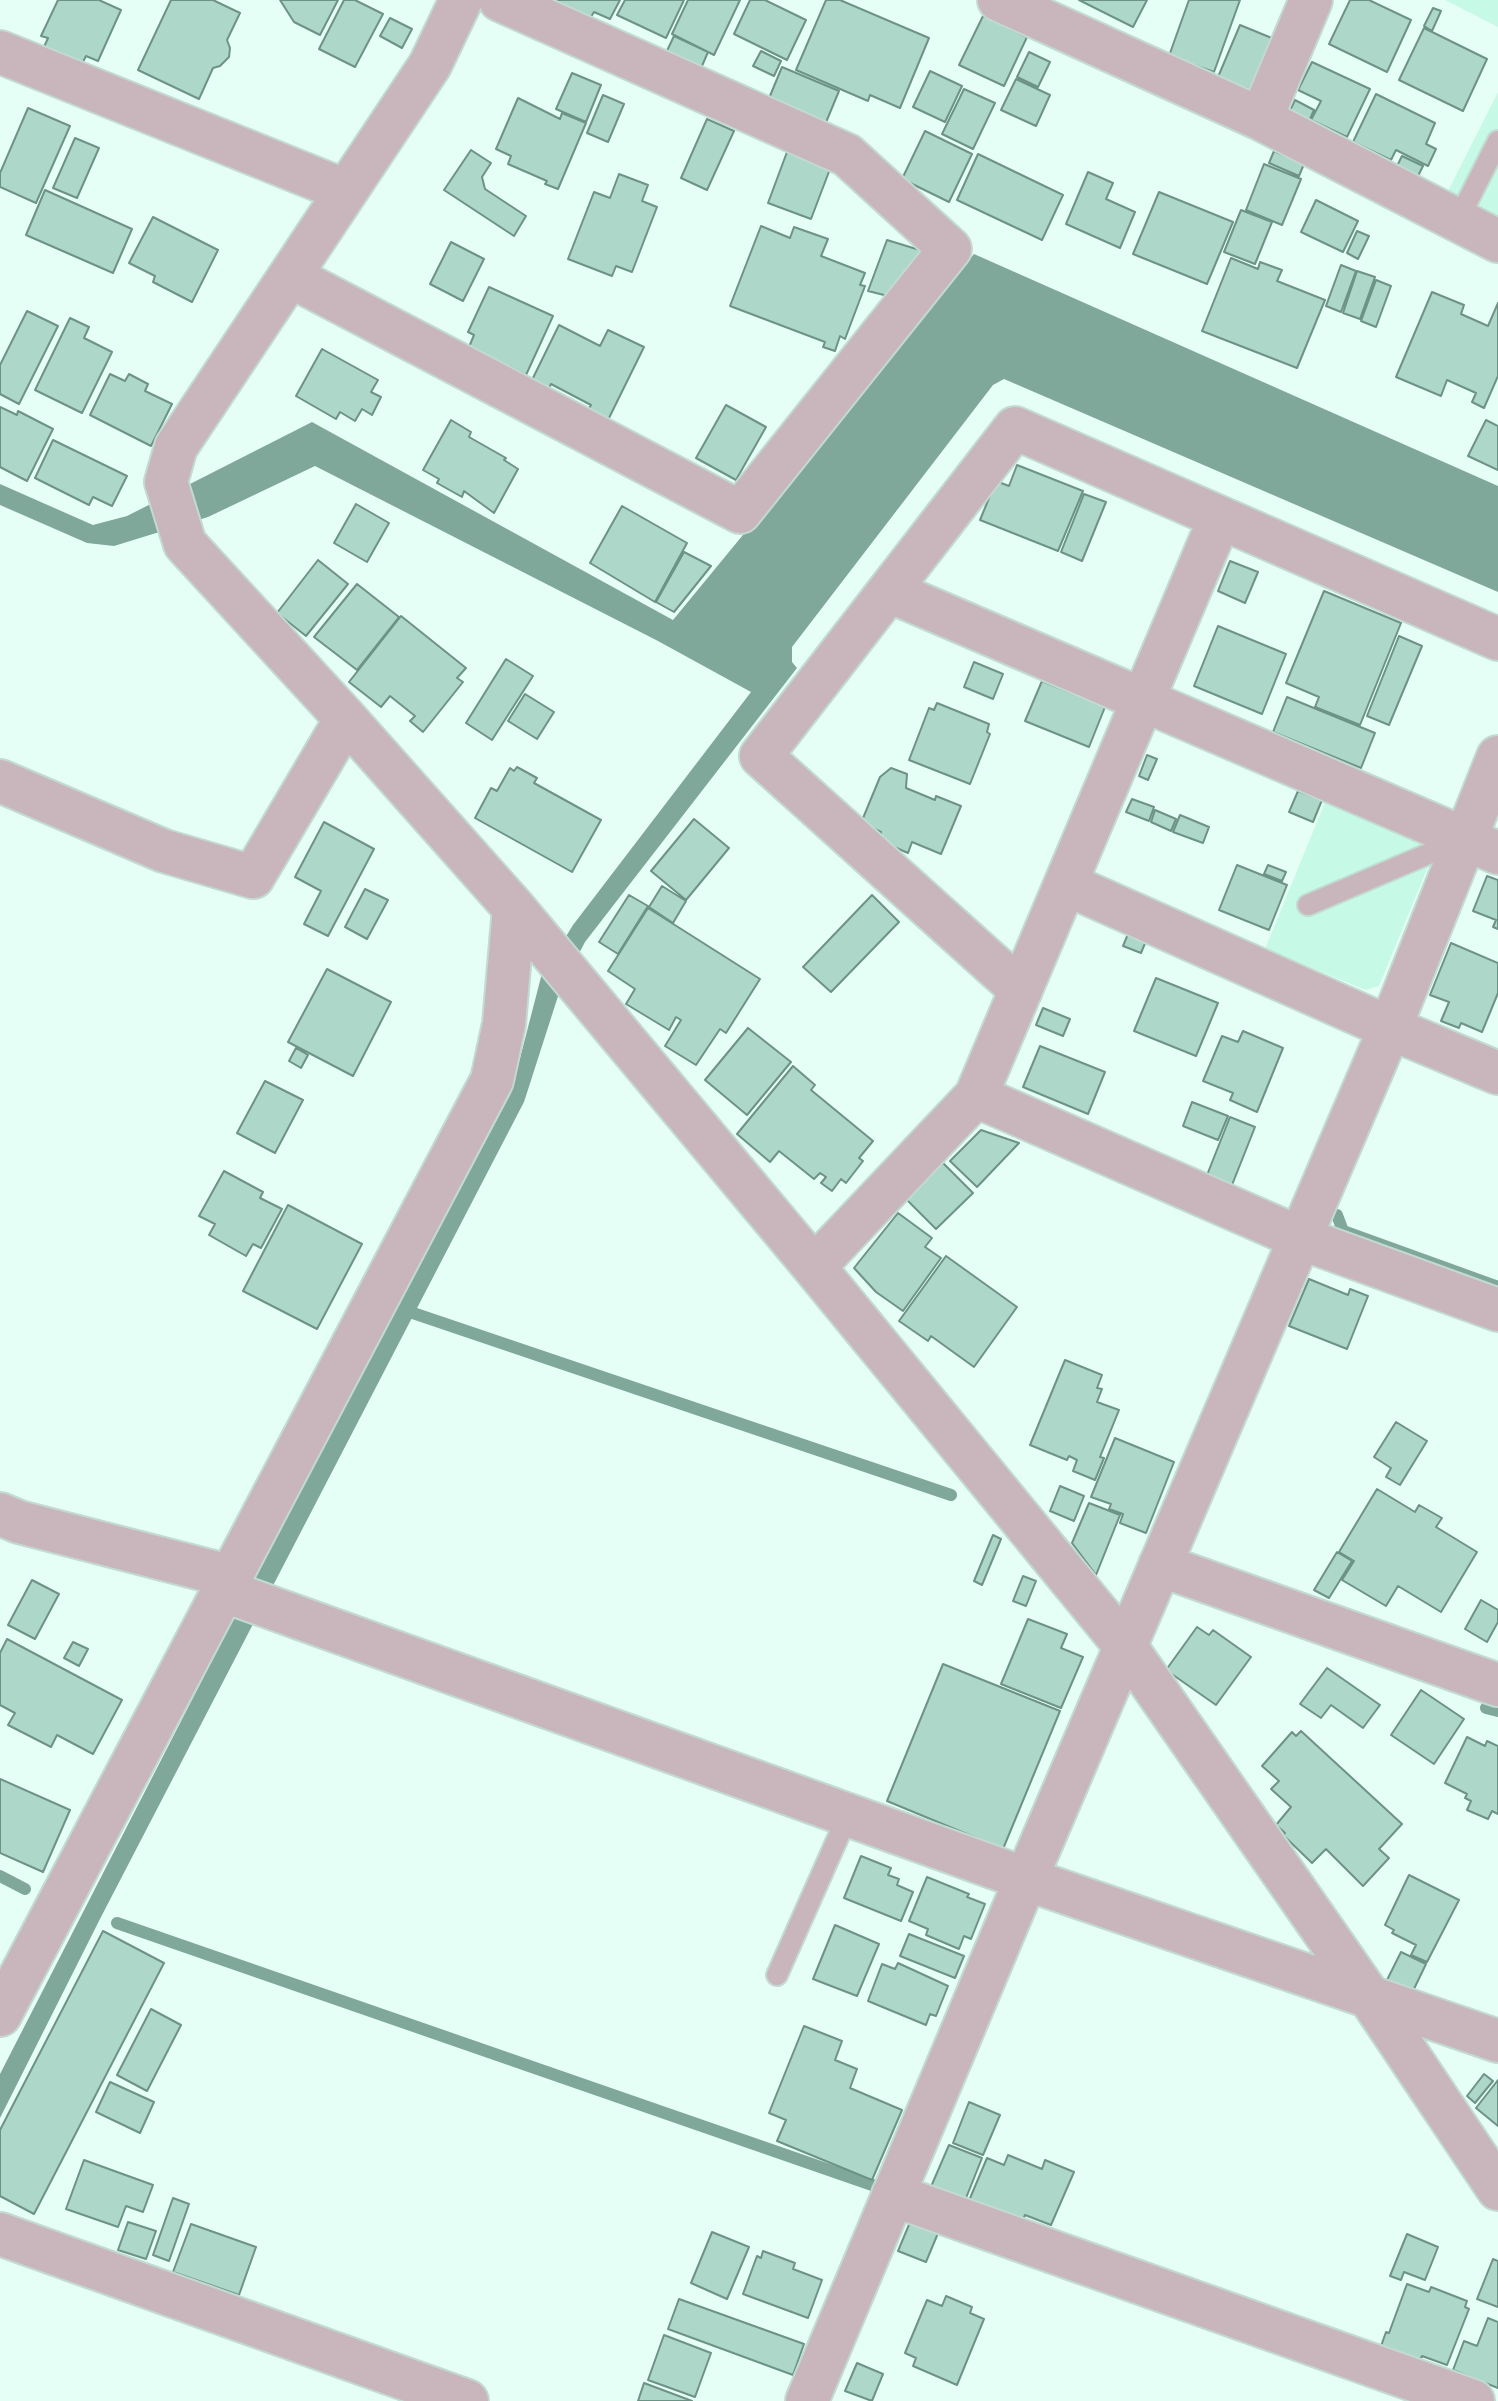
<!DOCTYPE html>
<style>
body{margin:0}
canvas{display:block;background:#e6fff6}
</style>
<canvas width="1498" height="2401"></canvas>
<script>
const ctx = document.querySelector('canvas').getContext('2d');
ctx.lineJoin = 'round';
function paint(path, color) {
  ctx.fillStyle = color;
  ctx.fill(path, 'evenodd');
}
function poly(rows) {
  const path = new Path2D();
  for (const r of rows) {
    path.moveTo(r[0], r[1]);
    for (let i = 2; i < r.length; i += 2) path.lineTo(r[i], r[i + 1]);
  }
  return path;
}
function strokePath(path, color, width, dash) {
  ctx.strokeStyle = color;
  ctx.lineWidth = width;
  ctx.lineCap = dash ? 'butt' : 'round';
  ctx.setLineDash(dash || []);
  ctx.stroke(path);
}
paint(poly([
 [1445,0,1498,0,1498,27],
 [1498,92,1498,223,1445,197],
 [1326,800,1424,840,1432,857,1379,986,1366,990,1265,949]
]), '#c7f9e7');
paint(poly([
 [974,254,1498,486,1498,592,1004,379,993,385,792,647,792,662,797,668,585,942,560,990,524,1102,101,1917,0,2118,0,2074,256,1575,511,1093,541,977,573,925,751,692,658,641,315,466,208,517,114,546,87,543,0,505,0,484,93,525,127,516,312,422,673,620]
]), '#80a89a');
strokePath(poly([
 [1337,1215,1343,1231,1498,1287],
 [404,1310,951,1495],
 [1486,1708,1498,1711],
 [0,1876,25,1889],
 [117,1923,878,2187]
]), '#80a89a', 12);
const building = poly([
 [58,0,99,0,121,10,98,61,86,56,82,64,44,47,48,38,41,36,58,0],
 [171,0,213,0,240,13,227,40,230,48,229,57,220,66,213,68,199,99,138,70,171,0],
 [280,0,338,0,320,35,294,22,280,0],
 [344,0,355,0,383,14,355,67,319,49,344,0],
 [543,0,620,0,610,19,594,12,588,22,543,0],
 [625,0,684,0,666,38,617,15,625,0],
 [688,0,740,0,714,55,672,34,688,0],
 [750,0,765,0,806,20,787,60,734,34,750,0],
 [826,0,840,0,929,38,900,108,870,95,868,101,796,70,826,0],
 [1079,0,1147,0,1133,27,1079,0],
 [1189,0,1240,0,1214,72,1169,56,1189,0],
 [1350,0,1369,0,1411,20,1387,72,1329,44,1350,0],
 [1433,8,1441,11,1432,31,1424,26,1433,8],
 [983,16,1027,37,1004,86,959,65,983,16],
 [390,18,412,29,402,48,380,36,390,18],
 [1240,25,1279,41,1257,93,1243,87,1240,93,1218,77,1240,25],
 [1424,28,1487,59,1463,111,1399,80,1424,28],
 [674,36,708,52,699,73,664,57,674,36],
 [761,51,781,61,774,76,753,66,761,51],
 [1029,52,1050,62,1038,87,1017,77,1029,52],
 [1312,62,1370,89,1347,137,1311,120,1321,101,1298,90,1312,62],
 [782,67,839,91,822,132,765,108,782,67],
 [930,71,962,86,945,122,913,107,930,71],
 [572,73,601,85,586,122,556,109,572,73],
 [1016,79,1050,95,1036,126,1001,110,1016,79],
 [964,89,995,103,973,149,942,134,964,89],
 [1376,94,1435,123,1426,144,1436,149,1428,166,1396,150,1391,160,1353,142,1376,94],
 [603,95,624,104,608,142,587,133,603,95],
 [518,98,560,119,562,113,586,123,558,189,545,184,547,181,508,164,511,156,496,149,518,98],
 [1295,100,1314,110,1306,128,1286,119,1295,100],
 [28,108,70,126,36,203,0,187,0,173,28,108],
 [707,119,734,131,707,190,681,178,707,119],
 [925,131,972,154,949,202,902,179,925,131],
 [75,138,99,148,77,198,53,188,75,138],
 [471,150,491,163,482,177,485,189,526,216,514,236,444,190,471,150],
 [1274,151,1304,164,1299,176,1269,163,1274,151],
 [787,152,830,169,811,219,768,203,787,152],
 [978,154,1063,195,1042,240,957,200,978,154],
 [1402,156,1423,166,1415,182,1394,172,1402,156],
 [1264,164,1301,179,1282,225,1246,210,1264,164],
 [1088,172,1113,183,1106,199,1135,212,1120,248,1066,224,1088,172],
 [619,174,648,185,642,201,657,207,632,272,616,266,612,276,568,259,594,192,610,198,619,174],
 [45,190,132,229,113,273,26,235,45,190],
 [1159,192,1233,222,1207,284,1133,254,1159,192],
 [1316,200,1358,221,1343,252,1301,232,1316,200],
 [1241,210,1272,222,1255,264,1224,252,1241,210],
 [153,217,218,250,192,302,153,282,155,276,129,263,153,217],
 [761,226,790,238,794,227,828,239,821,256,865,273,860,285,865,286,845,339,840,336,835,351,823,347,825,342,730,306,761,226],
 [1357,231,1369,236,1358,259,1347,253,1357,231],
 [887,240,923,251,892,297,868,291,887,240],
 [451,242,484,259,463,301,430,284,451,242],
 [1231,258,1258,269,1260,262,1282,270,1277,281,1325,300,1297,368,1202,331,1231,258],
 [1341,265,1356,271,1341,312,1326,306,1341,265],
 [1357,271,1375,277,1360,319,1343,313,1357,271],
 [1376,280,1391,286,1376,327,1361,321,1376,280],
 [489,287,553,316,526,375,469,347,474,335,468,332,489,287],
 [1432,292,1464,305,1461,314,1488,326,1498,303,1498,376,1484,408,1472,402,1476,393,1447,380,1441,396,1396,377,1432,292],
 [27,311,58,326,19,404,0,394,0,365,27,311],
 [70,318,89,327,84,338,112,352,82,413,35,390,70,318],
 [559,325,600,346,608,330,644,347,608,420,588,410,591,405,551,384,549,388,532,380,559,325],
 [322,349,378,380,371,392,381,397,372,415,362,409,355,421,340,412,336,419,296,396,322,349],
 [110,374,125,381,129,374,148,384,145,391,172,404,151,446,90,415,110,374],
 [726,405,766,427,736,480,696,458,726,405],
 [0,407,17,415,18,411,53,429,27,481,0,467,0,407],
 [451,420,471,432,469,437,506,458,504,460,518,469,494,513,464,491,462,497,437,483,439,479,423,470,451,420],
 [1486,420,1498,426,1498,470,1468,456,1486,420],
 [53,440,127,476,112,506,93,497,89,505,35,478,53,440],
 [1017,465,1083,491,1058,551,980,520,996,481,1009,486,1017,465],
 [1084,494,1106,502,1082,561,1061,552,1084,494],
 [356,504,389,523,367,562,334,543,356,504],
 [622,506,687,543,655,602,590,563,622,506],
 [684,552,711,566,674,612,656,602,684,552],
 [318,560,348,584,306,636,277,613,318,560],
 [1230,561,1258,572,1245,603,1218,591,1230,561],
 [357,584,399,617,357,670,314,637,357,584],
 [1324,591,1401,623,1360,725,1315,707,1319,697,1286,683,1324,591],
 [401,616,466,668,457,678,463,682,423,732,410,721,415,716,390,696,381,707,349,682,401,616],
 [1218,626,1286,654,1262,714,1194,686,1218,626],
 [1399,636,1422,646,1389,725,1367,716,1399,636],
 [506,659,533,676,492,740,466,723,506,659],
 [974,662,1003,674,993,699,964,687,974,662],
 [1042,681,1105,707,1089,747,1025,721,1042,681],
 [525,694,554,712,537,739,508,721,525,694],
 [1287,697,1375,733,1361,768,1273,732,1287,697],
 [937,703,989,724,987,732,990,734,970,784,909,760,929,708,934,710,937,703],
 [1147,755,1157,759,1148,780,1139,776,1147,755],
 [517,767,537,778,534,783,601,820,572,872,475,818,491,788,497,791,510,768,514,771,517,767],
 [891,768,907,774,906,788,935,800,936,796,961,806,941,854,912,842,908,853,878,840,881,832,861,823,880,777,891,768],
 [1298,791,1322,800,1313,822,1289,812,1298,791],
 [1132,799,1154,807,1149,821,1126,812,1132,799],
 [1155,810,1176,819,1171,831,1151,822,1155,810],
 [1180,815,1209,827,1203,843,1173,832,1180,815],
 [694,819,729,848,686,900,651,871,694,819],
 [324,822,374,849,328,936,304,924,321,891,295,877,324,822],
 [1237,865,1287,885,1269,930,1219,910,1237,865],
 [1268,865,1286,872,1282,881,1264,874,1268,865],
 [1487,876,1498,880,1498,929,1493,927,1496,920,1473,911,1487,876],
 [662,886,686,901,673,923,649,907,662,886],
 [365,889,388,900,367,939,345,927,365,889],
 [629,895,648,906,618,954,599,942,629,895],
 [872,895,899,922,831,992,803,967,872,895],
 [648,908,760,979,726,1033,720,1029,696,1065,665,1046,681,1020,676,1017,669,1030,626,1004,635,989,608,971,648,908],
 [1128,934,1146,941,1141,953,1123,946,1128,934],
 [1451,943,1498,963,1498,993,1482,1032,1461,1023,1459,1028,1441,1021,1449,1002,1430,995,1451,943],
 [327,969,391,1002,353,1076,288,1042,327,969],
 [1156,978,1218,1003,1196,1056,1134,1031,1156,978],
 [1043,1008,1070,1019,1063,1036,1036,1025,1043,1008],
 [748,1028,791,1062,747,1115,705,1080,748,1028],
 [1243,1031,1283,1048,1257,1112,1230,1100,1233,1093,1203,1081,1222,1036,1238,1042,1243,1031],
 [1040,1046,1105,1072,1088,1114,1023,1087,1040,1046],
 [296,1048,308,1055,301,1068,289,1061,296,1048],
 [793,1066,815,1085,811,1090,873,1141,859,1158,863,1161,846,1183,841,1179,832,1191,821,1183,826,1177,820,1173,814,1179,779,1151,770,1162,737,1134,793,1066],
 [265,1081,303,1100,275,1153,237,1133,265,1081],
 [1192,1102,1228,1116,1218,1140,1183,1126,1192,1102],
 [1230,1117,1255,1127,1232,1185,1207,1175,1230,1117],
 [981,1130,1019,1143,977,1187,950,1161,981,1130],
 [942,1162,973,1193,936,1229,906,1199,942,1162],
 [224,1171,263,1192,260,1198,282,1209,261,1248,253,1244,246,1256,209,1235,215,1224,199,1216,224,1171],
 [288,1205,362,1244,317,1329,243,1291,288,1205],
 [898,1213,932,1238,925,1247,941,1258,903,1311,876,1292,854,1268,898,1213],
 [946,1256,1017,1307,974,1367,931,1336,928,1341,899,1321,946,1256],
 [1309,1279,1348,1295,1350,1289,1368,1296,1347,1349,1289,1326,1309,1279],
 [1065,1360,1102,1375,1097,1388,1102,1389,1097,1402,1119,1410,1100,1457,1104,1458,1095,1480,1073,1471,1077,1460,1069,1456,1067,1460,1030,1445,1065,1360],
 [1396,1422,1427,1441,1400,1485,1386,1477,1391,1468,1374,1457,1396,1422],
 [1115,1438,1174,1462,1146,1533,1120,1523,1123,1514,1109,1509,1111,1504,1091,1497,1115,1438],
 [1060,1486,1084,1496,1074,1521,1050,1511,1060,1486],
 [1377,1489,1415,1512,1419,1505,1442,1518,1436,1527,1477,1552,1441,1612,1398,1586,1386,1606,1342,1580,1354,1561,1339,1552,1377,1489],
 [1089,1503,1120,1515,1096,1575,1072,1543,1089,1503],
 [993,1535,1001,1539,982,1585,974,1581,993,1535],
 [1337,1552,1352,1561,1329,1598,1314,1590,1337,1552],
 [1023,1576,1036,1581,1026,1606,1013,1601,1023,1576],
 [32,1580,59,1594,35,1639,8,1625,32,1580],
 [1481,1600,1498,1610,1498,1622,1487,1642,1465,1629,1481,1600],
 [1028,1619,1067,1634,1061,1648,1083,1657,1061,1708,1001,1684,1028,1619],
 [1197,1627,1209,1635,1213,1630,1251,1657,1216,1705,1166,1670,1197,1627],
 [7,1639,122,1700,93,1754,57,1735,51,1747,8,1725,15,1713,0,1705,0,1653,7,1639],
 [73,1642,88,1649,79,1666,64,1658,73,1642],
 [943,1664,1060,1711,1003,1849,887,1801,943,1664],
 [1327,1668,1380,1705,1363,1728,1331,1705,1321,1718,1300,1704,1327,1668],
 [1421,1690,1464,1719,1434,1764,1391,1735,1421,1690],
 [1301,1731,1402,1824,1379,1849,1389,1858,1363,1886,1326,1849,1312,1863,1283,1835,1285,1833,1276,1825,1291,1807,1271,1789,1279,1781,1262,1766,1292,1732,1296,1736,1301,1731],
 [1467,1737,1485,1746,1487,1741,1498,1746,1498,1814,1492,1811,1488,1819,1467,1810,1471,1801,1465,1798,1467,1794,1445,1783,1467,1737],
 [0,1779,70,1810,43,1872,0,1853,0,1779],
 [861,1856,891,1868,888,1875,899,1879,897,1885,913,1892,901,1921,844,1898,861,1856],
 [1409,1875,1459,1900,1427,1962,1411,1955,1416,1945,1392,1933,1394,1930,1385,1925,1409,1875],
 [927,1877,969,1894,967,1897,985,1904,971,1939,964,1936,959,1949,926,1935,928,1929,909,1921,927,1877],
 [835,1925,879,1944,857,1996,813,1979,835,1925],
 [103,1931,164,1963,34,2214,0,2196,0,2130,103,1931],
 [909,1934,964,1956,955,1978,900,1956,909,1934],
 [1401,1952,1426,1964,1413,1991,1386,1982,1401,1952],
 [898,1963,948,1986,936,2016,930,2014,926,2025,868,2001,882,1964,895,1969,898,1963],
 [151,2009,181,2025,147,2091,117,2075,151,2009],
 [804,2026,842,2041,835,2060,857,2069,850,2088,902,2110,872,2180,777,2141,786,2120,769,2113,804,2026],
 [1484,2074,1493,2081,1475,2103,1467,2096,1484,2074],
 [1498,2080,1498,2126,1476,2108,1498,2080],
 [110,2082,154,2102,140,2133,96,2112,110,2082],
 [969,2102,1000,2115,983,2155,953,2143,969,2102],
 [949,2145,982,2158,964,2203,930,2189,949,2145],
 [1008,2155,1042,2169,1045,2160,1074,2172,1051,2225,1025,2215,1021,2224,968,2203,987,2158,1004,2165,1008,2155],
 [84,2160,153,2185,143,2212,126,2206,118,2227,66,2209,84,2160],
 [173,2198,189,2204,169,2261,153,2255,173,2198],
 [913,2215,941,2226,926,2262,898,2251,913,2215],
 [128,2222,156,2231,146,2259,118,2250,128,2222],
 [191,2224,256,2247,239,2295,173,2272,191,2224],
 [712,2232,749,2247,727,2299,691,2283,712,2232],
 [1407,2234,1438,2247,1425,2280,1404,2272,1401,2280,1390,2276,1407,2234],
 [763,2251,795,2263,793,2269,822,2280,808,2318,743,2294,757,2256,761,2258,763,2251],
 [1493,2259,1498,2261,1498,2307,1477,2299,1493,2259],
 [1407,2284,1429,2292,1431,2287,1467,2301,1465,2307,1469,2309,1447,2365,1422,2356,1418,2363,1380,2349,1386,2332,1389,2333,1407,2284],
 [946,2296,972,2307,970,2313,984,2319,957,2385,913,2366,916,2358,905,2353,927,2300,942,2306,946,2296],
 [679,2299,804,2344,793,2375,668,2329,679,2299],
 [1488,2318,1498,2322,1498,2388,1453,2370,1464,2341,1477,2346,1488,2318],
 [664,2335,711,2353,695,2397,648,2380,664,2335],
 [857,2363,883,2374,872,2401,845,2391,857,2363],
 [644,2383,692,2401,638,2401,644,2383]
]);
paint(building, '#add7c8');
strokePath(building, '#6d9386', 2);
const service = poly([
 [1458,220,1498,141],
 [1308,905,1461,840],
 [777,1975,848,1815]
]);
const minor = poly([
 [461,0,430,65,176,447,166,482,185,544,346,719,514,908,814,1267,1126,1647,1368,1995,1498,2189],
 [999,0,1261,119,1498,241],
 [0,52,346,191],
 [1261,119,1311,0],
 [290,276,740,512,950,249,847,155,500,0],
 [889,591,1143,700,1220,518],
 [0,781,164,851,253,877,346,719],
 [1066,884,1390,1028,1498,1073],
 [1021,990,761,756,1015,428,1498,639],
 [976,1096,1300,1238,1498,1310],
 [814,1267,976,1096,1143,700,1498,853],
 [0,1514,19,1522,229,1576],
 [1160,1565,1498,1685],
 [222,1590,1026,1879,1498,2041],
 [0,2015,492,1080,504,1024,514,908],
 [893,2195,1473,2401],
 [0,2234,467,2401],
 [807,2401,1026,1879,1390,1028,1498,757]
]);
strokePath(service, '#c2dad1', 24);
strokePath(minor, '#c2dad1', 46);
strokePath(service, '#c8b6bc', 20);
strokePath(minor, '#c8b6bc', 42);
</script>
